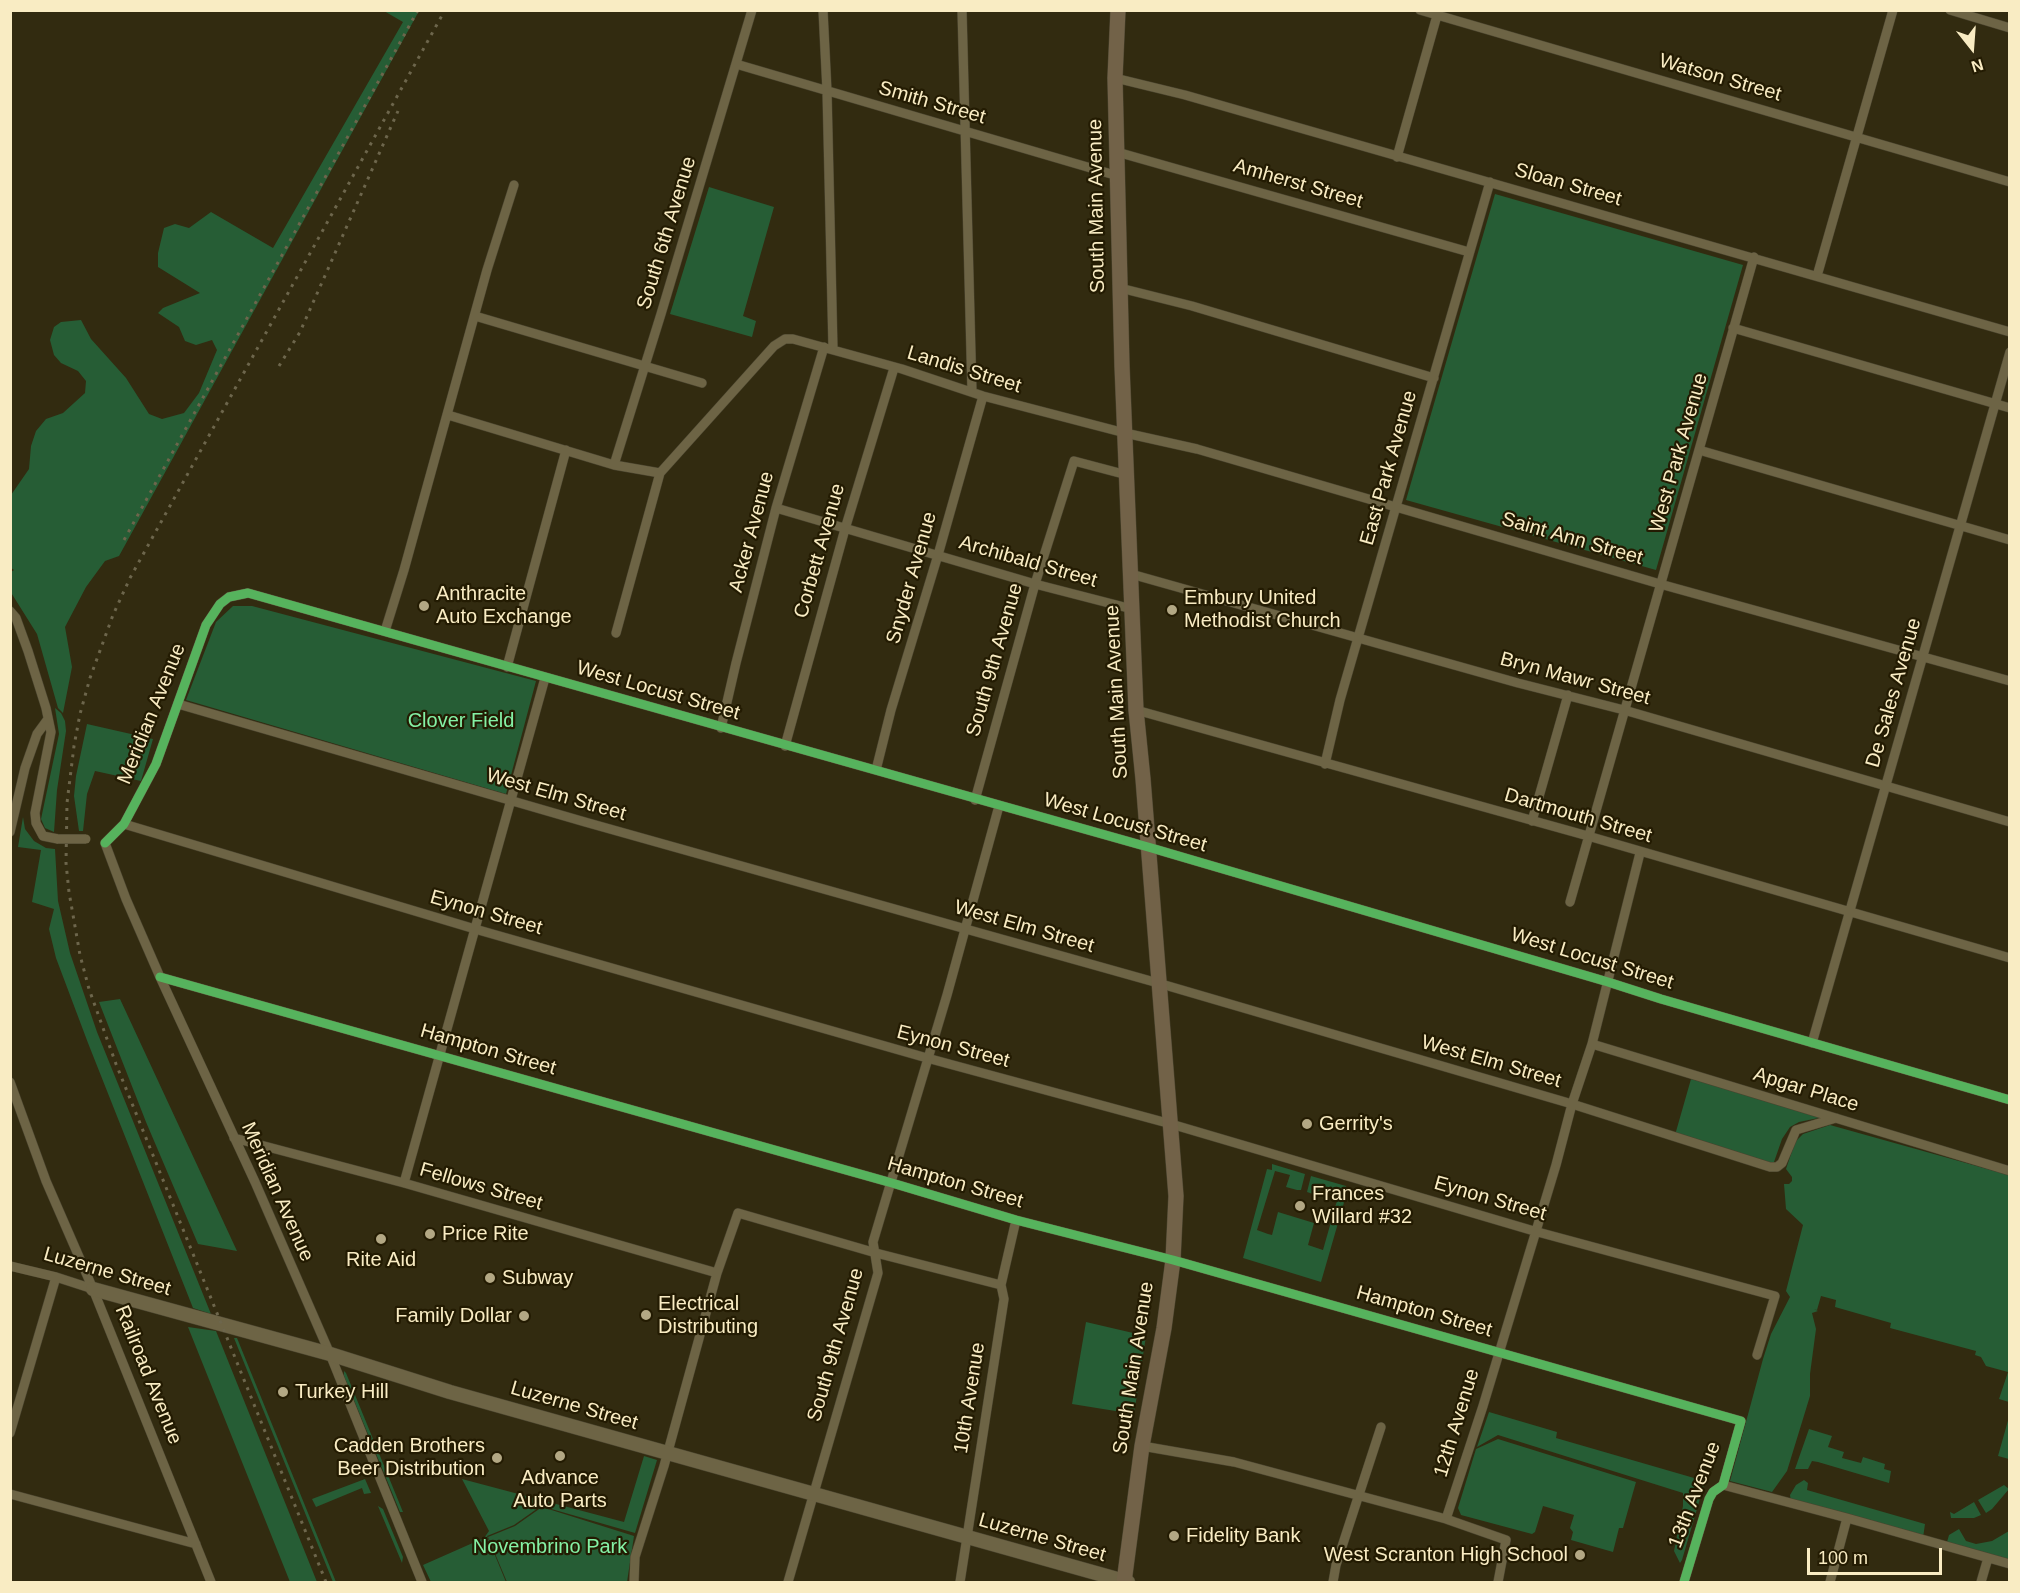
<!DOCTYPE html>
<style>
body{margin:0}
#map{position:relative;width:2020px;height:1593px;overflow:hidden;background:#322b10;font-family:Helvetica,sans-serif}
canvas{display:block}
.frame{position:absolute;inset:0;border:12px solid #f9ecc3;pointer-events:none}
.north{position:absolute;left:1942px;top:18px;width:60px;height:60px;-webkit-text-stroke:4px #231b02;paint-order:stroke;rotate:163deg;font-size:16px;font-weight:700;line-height:24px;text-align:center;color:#f9ecc3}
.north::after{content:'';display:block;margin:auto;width:21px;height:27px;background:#f9ecc3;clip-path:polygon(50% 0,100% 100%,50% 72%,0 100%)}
.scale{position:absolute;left:1807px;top:1548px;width:135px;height:27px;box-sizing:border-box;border:3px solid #f9ecc3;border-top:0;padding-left:8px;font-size:18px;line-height:21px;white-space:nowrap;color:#f9ecc3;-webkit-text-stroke:4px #231b02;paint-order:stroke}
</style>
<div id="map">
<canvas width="2020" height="1593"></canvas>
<div class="frame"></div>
<div class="north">N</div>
<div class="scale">100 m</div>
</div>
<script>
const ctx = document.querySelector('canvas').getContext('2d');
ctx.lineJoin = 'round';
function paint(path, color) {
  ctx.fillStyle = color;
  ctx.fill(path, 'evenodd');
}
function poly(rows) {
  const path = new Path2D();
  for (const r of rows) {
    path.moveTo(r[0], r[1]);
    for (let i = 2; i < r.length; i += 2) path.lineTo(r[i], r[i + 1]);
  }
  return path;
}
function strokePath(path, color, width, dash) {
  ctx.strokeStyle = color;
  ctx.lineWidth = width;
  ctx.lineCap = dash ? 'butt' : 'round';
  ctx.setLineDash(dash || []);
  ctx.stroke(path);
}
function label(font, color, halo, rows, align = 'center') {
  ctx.font = font + ' Helvetica,sans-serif';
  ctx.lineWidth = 4.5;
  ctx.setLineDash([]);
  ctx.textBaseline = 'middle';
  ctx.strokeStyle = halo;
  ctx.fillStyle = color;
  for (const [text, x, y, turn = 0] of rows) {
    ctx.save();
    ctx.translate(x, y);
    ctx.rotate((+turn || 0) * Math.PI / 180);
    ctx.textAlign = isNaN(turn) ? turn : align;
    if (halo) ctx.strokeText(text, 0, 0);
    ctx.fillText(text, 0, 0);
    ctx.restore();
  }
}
paint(poly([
 [384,11,419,11,119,556,105,561,86,587,65,627,72,667,63,713,58,708,37,634,10,591,11,572,14,570,10,567,11,495,29,469,31,446,36,431,46,419,63,413,85,393,86,381,78,371,61,363,54,355,50,340,54,327,61,322,81,320,91,339,126,378,149,414,162,419,184,413,199,393,217,350,212,340,196,345,185,341,179,327,158,313,163,308,200,293,158,267,158,253,164,228,175,224,189,228,211,212,273,248,403,22],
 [709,187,774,207,743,316,756,321,752,337,670,314],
 [1495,194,1743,265,1656,570,1406,500],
 [233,606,252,606,536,681,506,794,186,700,216,622],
 [55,708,61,713,65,721,66,731,57,790,54,832,45,828,41,819,59,734],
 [87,724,153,739,141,781,95,771,87,794,83,831,79,831,74,796,76,776],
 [23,817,25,829,34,841,46,848,55,849,58,901,70,953,97,1032,211,1314,193,1308,88,1043,56,958,49,929,54,909,32,902,41,850,18,847],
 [120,999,237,1251,198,1244,146,1122,99,1002],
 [1691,1079,1718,1086,1823,1117,1799,1122,1790,1127,1782,1139,1774,1162,1767,1163,1675,1135],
 [1830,1125,2009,1175,2009,1402,1999,1399,2008,1372,1986,1366,1981,1357,1975,1355,1976,1351,1890,1328,1891,1323,1835,1307,1836,1300,1821,1296,1817,1310,1814,1309,1818,1311,1812,1313,1816,1329,1810,1374,1810,1396,1787,1471,1772,1492,1730,1481,1763,1359,1771,1334,1790,1297,1786,1291,1803,1225,1786,1209,1784,1184,1789,1184,1792,1181,1792,1177,1786,1169,1795,1142,1803,1134],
 [1272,1164,1305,1174,1301,1190,1297,1190,1286,1187,1290,1175,1275,1171,1257,1230,1268,1234,1272,1235,1278,1212,1314,1223,1308,1245,1323,1250,1340,1190,1325,1187,1313,1194,1307,1192,1311,1176,1346,1186,1344,1191,1347,1192,1321,1282,1243,1258,1267,1169,1272,1170],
 [1086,1322,1146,1336,1134,1414,1072,1404],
 [188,1327,216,1331,317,1582,290,1582],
 [234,1338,237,1338,336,1582,333,1582],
 [344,1371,346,1373,403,1512,400,1512,344,1376],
 [1489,1412,1557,1432,1556,1438,1701,1480,1704,1485,1682,1560,1680,1563,1674,1551,1683,1506,1683,1493,1498,1435,1477,1447],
 [2009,1417,2010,1459,2009,1459,1998,1456],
 [1809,1429,1832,1436,1828,1447,1844,1452,1842,1458,1861,1463,1863,1457,1885,1464,1884,1469,1891,1471,1889,1483,1818,1462,1812,1461,1808,1469,1795,1469],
 [1498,1439,1636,1482,1623,1528,1619,1528,1613,1552,1571,1540,1573,1532,1570,1528,1574,1515,1543,1506,1535,1532,1532,1534,1461,1515,1458,1508,1476,1449],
 [644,1456,657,1460,635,1533,541,1506,514,1525,487,1536,506,1582,431,1582,423,1565,484,1538,489,1531,462,1479,624,1522],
 [365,1479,371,1493,364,1494,362,1488,316,1507,312,1499],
 [1804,1480,1808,1483,1807,1490,1925,1524,1923,1538,1791,1502,1790,1495,1796,1485],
 [2004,1485,2009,1489,1992,1509,1986,1513,1978,1500],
 [1974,1502,1981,1515,1974,1518,1951,1518,1950,1512,1954,1514],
 [378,1506,383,1509,403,1557,402,1563],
 [542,1507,634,1536,627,1582,507,1582,488,1537,515,1526],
 [1959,1529,1966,1541,1976,1544,1992,1541,2009,1531,2009,1560,1947,1542,1949,1535]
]), '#265d35');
const street = poly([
 [823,10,827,91,833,349],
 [962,10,972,392],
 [1420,10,2010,182],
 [1950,10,2010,28],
 [736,64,1118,176],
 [1115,78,1185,95,2010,332],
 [1117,152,1469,252],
 [1397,157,1438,12],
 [1817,276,1893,10],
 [1120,288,1192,306,1434,378],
 [475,316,702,383],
 [1733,328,2010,408],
 [448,415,614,465,660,473],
 [1699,450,2010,540],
 [614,465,661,314,752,10],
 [776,508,1035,584,1132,609],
 [1131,574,1518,683,1624,710,2010,822],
 [10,611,16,618,28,651,46,708,51,732,35,813,36,823,43,836,58,839],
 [385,631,404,570,487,270,514,185],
 [616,633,660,473,774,346,785,339,793,339,902,369,983,396,1125,433,1197,449,1660,584,2010,681],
 [507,667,566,450],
 [178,704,585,822,1158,983,1572,1104,1770,1167,1777,1167,1782,1163,1796,1130,1836,1118],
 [1136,710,1588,836,2010,958],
 [721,728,736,663,776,508,824,347],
 [785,746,845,529,894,368],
 [1325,764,1340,700,1490,182],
 [876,770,891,710,938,555,983,396],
 [975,800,1035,584,1074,461,1127,475],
 [1532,821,1568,695],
 [124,824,475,929,927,1058,1171,1124,1534,1231,1775,1296,1757,1355],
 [10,832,25,768,37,734,48,719],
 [105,843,124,824,156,764,206,625,220,604,229,597,248,593,1148,847,1608,982,1661,999,2010,1100],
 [105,843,126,899,160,977,255,1182,330,1354,422,1582],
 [1570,902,1754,257],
 [160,977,892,1183,1016,1220,1173,1260,1741,1421,1723,1485,1713,1492,1709,1499,1684,1582],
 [1812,1043,2010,352],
 [1592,1044,2010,1171],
 [10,1082,46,1181,93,1289,211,1582],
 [234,1138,404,1183,717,1273],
 [404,1183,545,678],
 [10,1266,56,1277,93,1289],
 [10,1433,56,1277],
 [1142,1446,1234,1462,1446,1519,1506,1540,1498,1582],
 [1723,1485,1847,1518,2010,1564],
 [10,1494,196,1544],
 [1446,1519,1483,1406,1556,1165,1572,1104,1592,1044,1640,853],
 [634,1582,635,1557,664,1466,717,1273,738,1213,876,1253,1001,1285],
 [788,1582,878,1273,873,1242,947,995,999,806],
 [960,1582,1004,1299,1001,1285,1016,1220],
 [1333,1582,1336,1565,1381,1427],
 [1830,1582,1847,1518],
 [1981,1582,1988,1558]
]);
const secondary = poly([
 [93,1289,330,1354,450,1392,1128,1582]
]);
const primary = poly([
 [1118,10,1115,78,1122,366,1136,710,1143,779,1176,1196,1173,1260,1164,1328,1142,1446,1124,1582]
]);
strokePath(street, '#4a442f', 10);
strokePath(secondary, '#4a442f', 15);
strokePath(primary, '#4a442f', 16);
strokePath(street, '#6d6445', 9);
strokePath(secondary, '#6d6445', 14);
strokePath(primary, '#726248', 15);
strokePath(poly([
 [279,366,300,332,398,111],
 [124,540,418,10],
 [326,1582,116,1064,89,989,80,955,69,892,66,863,67,803,74,746,80,714,90,678,113,615,130,578,445,10]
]), '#6d664c', 3, [3, 6]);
const streetBridge = poly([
 [58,839,86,839]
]);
strokePath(streetBridge, '#4a442f', 10, []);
strokePath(streetBridge, '#6d6445', 9);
strokePath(poly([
 [105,843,124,824,156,764,206,625,220,604,229,597,248,593,1148,847,1608,982,1661,999,2010,1100],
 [160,977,892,1183,1016,1220,1173,1260,1741,1421,1723,1485,1713,1492,1709,1499,1684,1582]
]), '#56b35d', 9);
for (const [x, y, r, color] of [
 [424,606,6,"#b3a884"],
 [1172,610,6,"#b3a884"],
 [1307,1124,6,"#b3a884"],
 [1300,1206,6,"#b3a884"],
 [430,1234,6,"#b3a884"],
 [381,1239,6,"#b3a884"],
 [490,1278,6,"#b3a884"],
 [646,1315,6,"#b3a884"],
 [524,1316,6,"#b3a884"],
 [283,1392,6,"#b3a884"],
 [560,1456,6,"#b3a884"],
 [497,1458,6,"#b3a884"],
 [1174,1536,6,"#b3a884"],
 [1580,1555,6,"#b3a884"]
]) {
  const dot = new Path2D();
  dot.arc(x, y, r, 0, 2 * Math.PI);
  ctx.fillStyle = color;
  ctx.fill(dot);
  strokePath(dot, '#231b02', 2);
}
label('20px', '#f9ecc3', '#231b02', [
 ["Watson Street",1720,78,16],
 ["Smith Street",932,103,16],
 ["Amherst Street",1298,184,16],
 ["Sloan Street",1568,185,16],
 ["South Main Avenue",1097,206,-91],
 ["South 6th Avenue",667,233,-73],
 ["Landis Street",964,370,17],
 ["West Park Avenue",1679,453,-74],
 ["East Park Avenue",1389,468,-74],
 ["Acker Avenue",752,532,-75],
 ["Saint Ann Street",1572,539,16],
 ["Corbett Avenue",820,551,-74],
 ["Archibald Street",1028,562,16],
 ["Snyder Avenue",912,578,-74],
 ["South 9th Avenue",995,660,-74],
 ["Bryn Mawr Street",1575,679,15],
 ["West Locust Street",658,691,16],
 ["South Main Avenue",1117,692,-93],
 ["De Sales Avenue",1894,693,-74],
 ["Meridian Avenue",152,714,-68],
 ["West Elm Street",556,795,16],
 ["Dartmouth Street",1578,816,16],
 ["West Locust Street",1125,823,16],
 ["Eynon Street",486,913,16],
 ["West Elm Street",1024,927,16],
 ["West Locust Street",1592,959,17],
 ["Eynon Street",953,1047,15],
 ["Hampton Street",488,1050,16],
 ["West Elm Street",1491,1062,16],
 ["Apgar Place",1806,1090,17],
 ["Hampton Street",955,1183,16],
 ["Fellows Street",481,1187,16],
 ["Meridian Avenue",277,1192,66],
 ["Eynon Street",1490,1199,16],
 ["Luzerne Street",107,1272,16],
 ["Hampton Street",1424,1312,16],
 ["South 9th Avenue",836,1345,-74],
 ["South Main Avenue",1134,1368,-81],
 ["Railroad Avenue",148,1375,68],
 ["10th Avenue",970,1398,-81],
 ["Luzerne Street",574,1406,16],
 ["12th Avenue",1457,1423,-73],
 ["13th Avenue",1695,1495,-69],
 ["Luzerne Street",1042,1538,16]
]);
label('20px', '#f9ecc3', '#231b02', [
 ["Anthracite",436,594],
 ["Auto Exchange",436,617],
 ["Embury United",1184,598],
 ["Methodist Church",1184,621],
 ["Gerrity's",1319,1124],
 ["Frances",1312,1194],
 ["Willard #32",1312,1217],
 ["Price Rite",442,1234],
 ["Rite Aid",381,1260,"center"],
 ["Subway",502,1278],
 ["Electrical",658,1304],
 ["Distributing",658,1327],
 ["Family Dollar",512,1316,"right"],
 ["Turkey Hill",295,1392],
 ["Cadden Brothers",485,1446,"right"],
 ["Beer Distribution",485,1469,"right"],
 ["Advance",560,1478,"center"],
 ["Auto Parts",560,1501,"center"],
 ["Fidelity Bank",1186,1536],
 ["West Scranton High School",1568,1555,"right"]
], 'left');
label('20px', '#84f1a5', '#231b02', [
 ["Clover Field",461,721],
 ["Novembrino Park",550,1547]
]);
</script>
